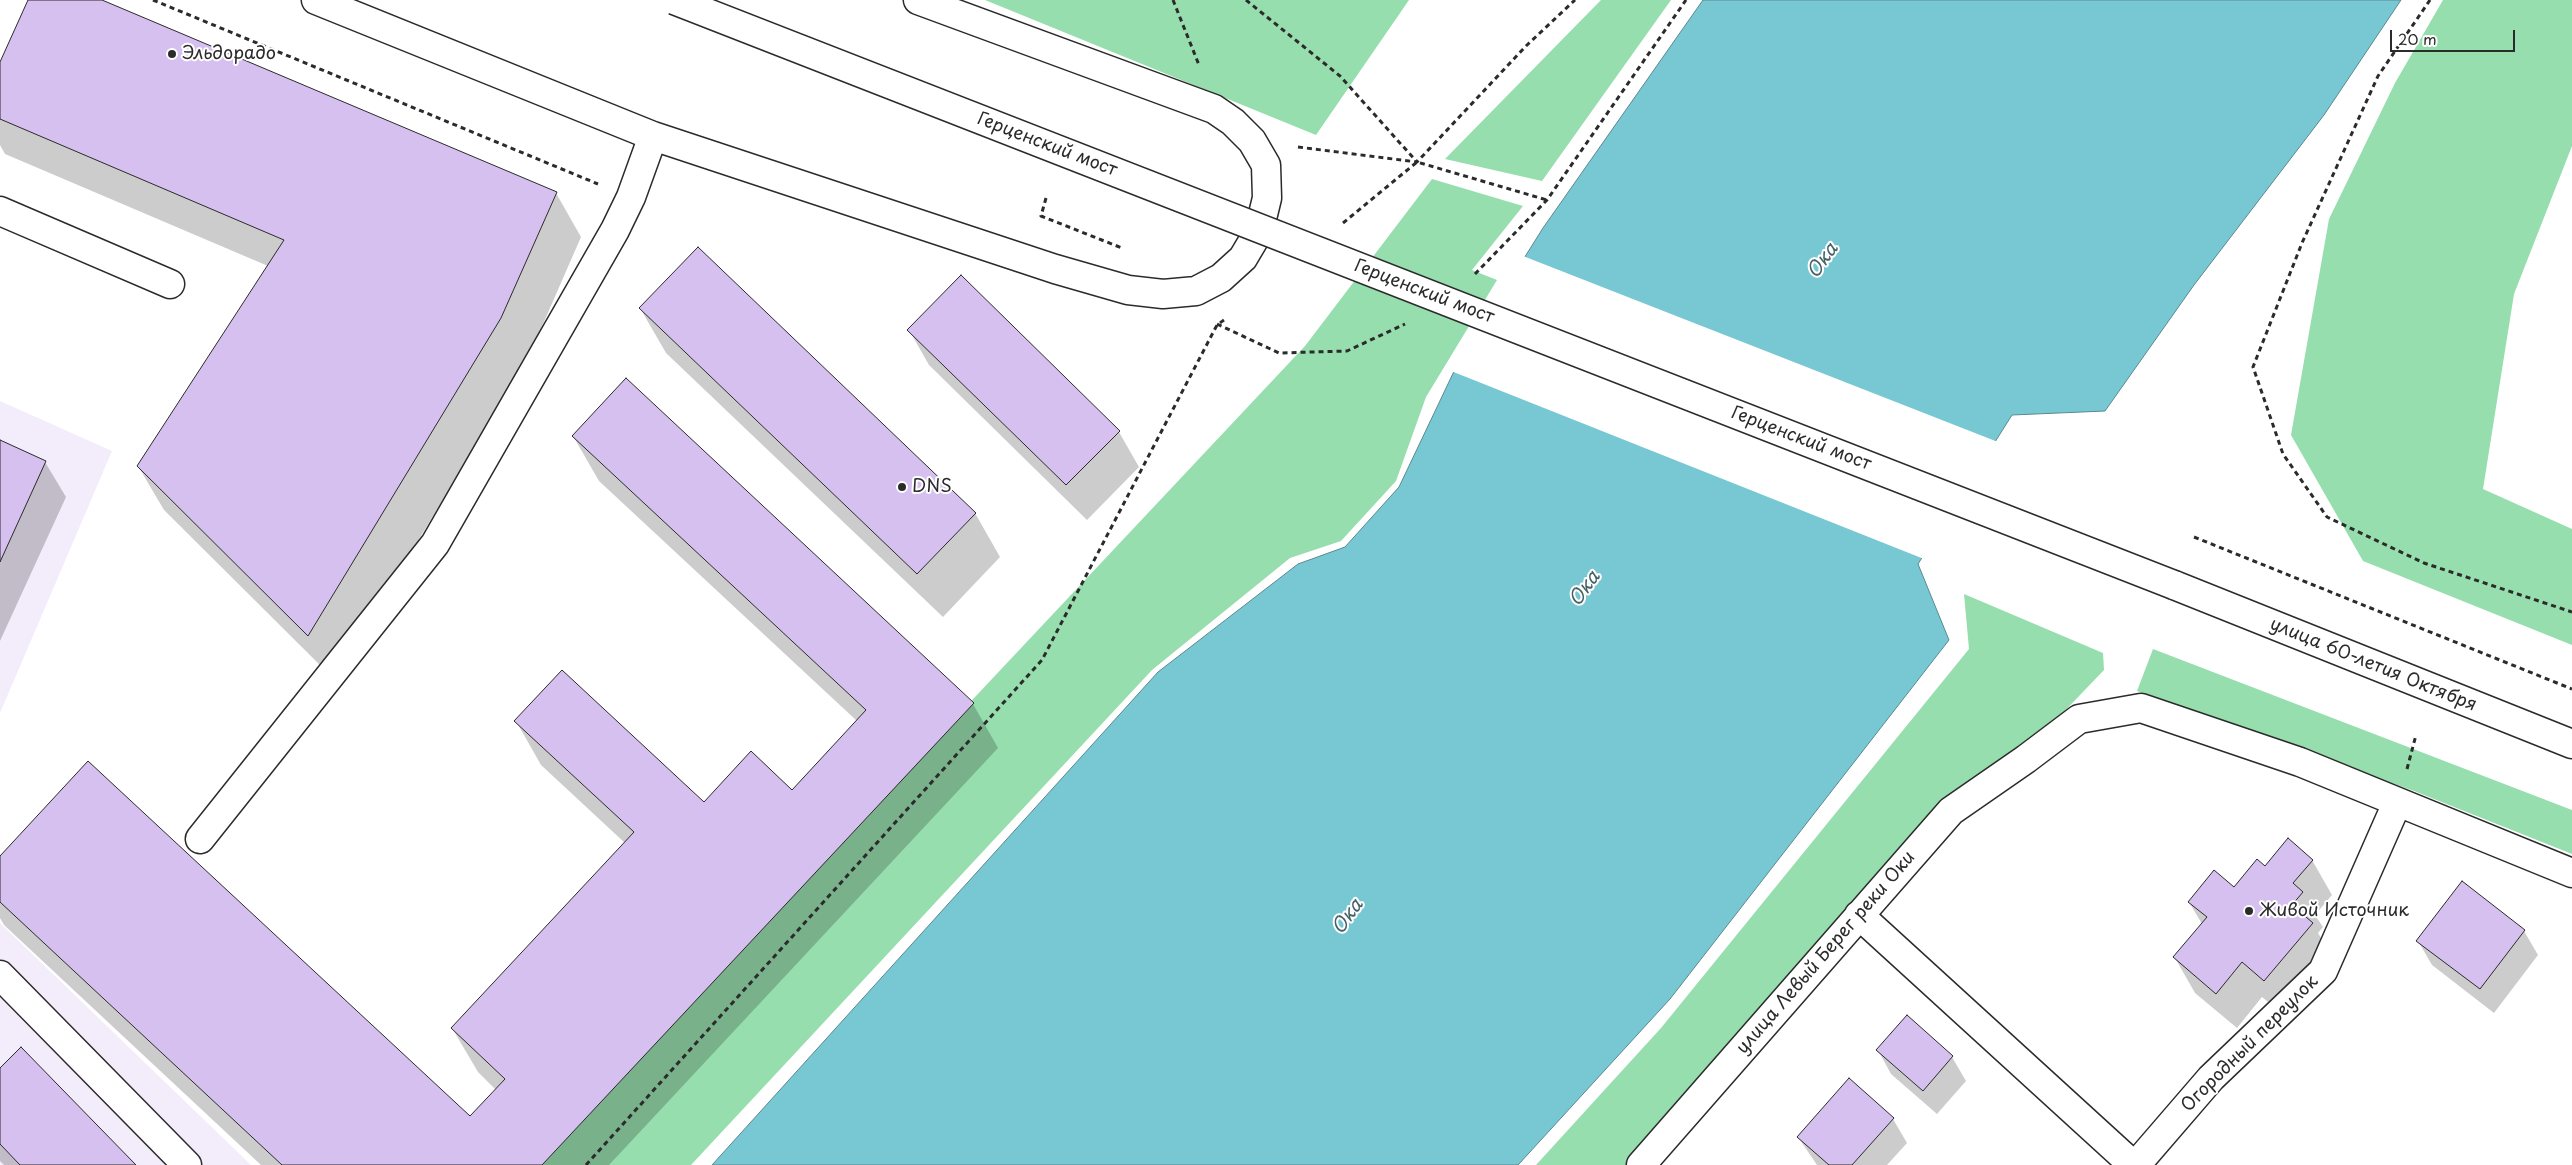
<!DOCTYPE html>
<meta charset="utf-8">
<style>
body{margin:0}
#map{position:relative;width:2572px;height:1165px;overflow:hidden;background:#fff;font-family:"Playpen Sans",sans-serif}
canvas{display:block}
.scale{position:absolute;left:2390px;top:30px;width:125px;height:22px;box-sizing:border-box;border:2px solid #2b2b2b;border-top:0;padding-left:6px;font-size:15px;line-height:18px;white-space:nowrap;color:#2b2b2b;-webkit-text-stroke:4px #fff;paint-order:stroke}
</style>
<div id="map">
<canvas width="2572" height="1165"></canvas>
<div class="scale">20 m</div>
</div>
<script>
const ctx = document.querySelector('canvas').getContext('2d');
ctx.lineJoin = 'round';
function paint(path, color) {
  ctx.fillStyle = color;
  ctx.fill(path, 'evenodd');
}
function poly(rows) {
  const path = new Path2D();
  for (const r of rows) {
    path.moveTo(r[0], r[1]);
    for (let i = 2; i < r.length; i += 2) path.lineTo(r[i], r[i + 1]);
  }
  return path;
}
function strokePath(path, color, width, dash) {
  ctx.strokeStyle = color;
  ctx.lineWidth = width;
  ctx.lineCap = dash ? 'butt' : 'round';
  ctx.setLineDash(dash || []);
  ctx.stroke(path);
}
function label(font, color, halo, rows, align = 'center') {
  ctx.font = font + ' "Playpen Sans",sans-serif';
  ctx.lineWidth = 4;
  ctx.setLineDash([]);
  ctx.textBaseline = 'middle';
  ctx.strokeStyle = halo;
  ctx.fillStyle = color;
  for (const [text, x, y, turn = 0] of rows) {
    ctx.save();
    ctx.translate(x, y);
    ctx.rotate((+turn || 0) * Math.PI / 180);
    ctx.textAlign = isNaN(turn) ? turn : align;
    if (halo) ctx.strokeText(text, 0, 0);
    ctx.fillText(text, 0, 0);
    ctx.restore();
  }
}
paint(poly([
 [0,401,112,451,0,713],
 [0,923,251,1165,0,1165]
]), '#f3ecfa');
paint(poly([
 [985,0,1409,0,1316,135],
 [1601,0,1671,0,1542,181,1445,159],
 [2443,0,2572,0,2572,146,2514,294,2483,489,2572,529,2572,645,2363,561,2291,435,2329,219,2395,83],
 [1432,179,1523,206,1472,270,1497,280,1426,397,1396,481,1341,541,1290,558,1152,670,691,1165,535,1165,1305,346],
 [1964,594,2103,653,2104,670,1629,1165,1536,1165,1661,1028,1969,649],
 [2153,649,2572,810,2572,854,2414,791,2137,691]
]), '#96dead');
const water = poly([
 [1703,0,2401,0,2324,115,2194,285,2105,411,2012,415,1918,564,1949,640,1670,999,1518,1165,712,1165,1158,672,1298,564,1345,547,1399,487,1457,365,1543,228,1703,0]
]);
paint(water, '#78c8d3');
strokePath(water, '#598990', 1);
paint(poly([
 [1523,256,1998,442,1924,559,1451,371]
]), '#fff');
paint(poly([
 [30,0,99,0,556,193,581,237,526,363,334,679,164,510,138,466,268,266,5,154,0,145,0,65],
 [640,308,975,513,1000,557,943,617,666,353],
 [909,330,1119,432,1139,467,1087,520,929,365],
 [573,436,973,704,998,748,609,1165,261,1165,4,925,0,918,0,858,470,1118,496,1090,478,1072,452,1028,625,843,541,765,516,721,704,804,792,792,857,721,599,481],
 [0,442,45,462,66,497,0,641],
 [2312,860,2332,895,2315,915,2323,927,2318,933,2333,958,2285,1016,2262,997,2237,1028,2195,993,2175,958,2202,924,2189,902,2234,889,2266,868],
 [2524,931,2538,955,2494,1013,2432,965,2418,941],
 [1878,1050,1952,1057,1966,1081,1937,1114,1891,1074],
 [0,1070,134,1165,4,1165,0,1161],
 [1849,1079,1893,1119,1907,1143,1887,1165,1817,1165,1798,1137]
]), '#0003');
const building = poly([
 [28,0,102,0,557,192,501,318,308,636,137,466,284,240,0,119,0,62,28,0],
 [698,247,976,513,917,574,639,308,698,247],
 [961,275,1120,431,1066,485,907,330,961,275],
 [626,378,974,703,542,1165,282,1165,0,902,0,856,88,761,470,1116,505,1079,451,1028,634,832,514,721,562,670,704,802,751,751,792,790,866,710,572,436,626,378],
 [0,440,46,461,0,562,0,440],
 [2288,838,2313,860,2293,883,2303,892,2292,905,2313,923,2264,981,2242,962,2216,994,2173,957,2207,917,2188,902,2214,870,2234,887,2257,859,2265,866,2288,838],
 [2462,881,2525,930,2480,989,2416,941,2462,881],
 [1907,1015,1953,1056,1923,1091,1876,1050,1907,1015],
 [21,1047,136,1165,20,1165,0,1144,0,1068,21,1047],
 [1849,1078,1894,1118,1852,1165,1829,1165,1797,1137,1849,1078]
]);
paint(building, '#d6c0f0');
strokePath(building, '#2b2b2b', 1);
const minor = poly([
 [316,0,653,136,1055,269,1128,290,1163,294,1196,291,1221,278,1243,258,1259,231,1267,198,1266,165,1252,141,1233,122,1214,109,918,0],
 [0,211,170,284],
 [200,839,435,544,615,230,631,197,653,136],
 [1859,915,2133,1165],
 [0,975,187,1165],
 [1641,1165,1951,811,2026,759,2079,719,2141,708,2300,762,2572,873],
 [2136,1165,2211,1078,2323,971,2397,803]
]);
const major = poly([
 [2174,585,2572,744]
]);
strokePath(minor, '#2b2b2b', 31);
strokePath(major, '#2b2b2b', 31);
strokePath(poly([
 [153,0,598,184],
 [1173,0,1199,65],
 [1246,0,1340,76,1417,162],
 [2430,0,2378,76,2302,243,2253,367,2283,454,2327,517,2424,563,2572,612],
 [1298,147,1417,162,1526,46,1575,0],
 [1046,198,1041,216,1122,248],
 [1343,223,1417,162,1547,200],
 [1475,274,1547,200,1686,0],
 [1217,324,1279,353,1347,351,1405,324],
 [2194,537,2572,689],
 [2407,769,2416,735],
 [586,1165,1042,660,1217,325,1224,320]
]), '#2b2b2b', 3, [5, 4]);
strokePath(minor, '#fff', 28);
strokePath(major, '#fff', 28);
const majorBridge = poly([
 [674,0,2174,585]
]);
strokePath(majorBridge, '#2b2b2b', 31, []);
strokePath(majorBridge, '#fff', 28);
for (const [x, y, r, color] of [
 [172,54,5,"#2b2b2b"],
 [902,487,5,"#2b2b2b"],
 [2249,911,5,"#2b2b2b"]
]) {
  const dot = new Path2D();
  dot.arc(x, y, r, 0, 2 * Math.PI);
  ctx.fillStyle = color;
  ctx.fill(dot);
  strokePath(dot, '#fff', 2);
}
label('18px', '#2b2b2b', '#fff', [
 ["Эльдорадо",182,54],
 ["DNS",912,487],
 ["Живой Источник",2259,911]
], 'left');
label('18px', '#2b2b2b', '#fff', [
 ["Герценский мост",1047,145,21],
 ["Герценский мост",1424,292,21],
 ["Герценский мост",1801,439,21],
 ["улица 60-летия Октября",2373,665,22],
 ["улица Левый Берег реки Оки",1826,953,-49],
 ["Огородный переулок",2250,1044,-45]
]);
label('italic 19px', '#466266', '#fff', [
 ["Ока",1823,261,-54],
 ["Ока",1585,589,-54],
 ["Ока",1348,917,-54]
]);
</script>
